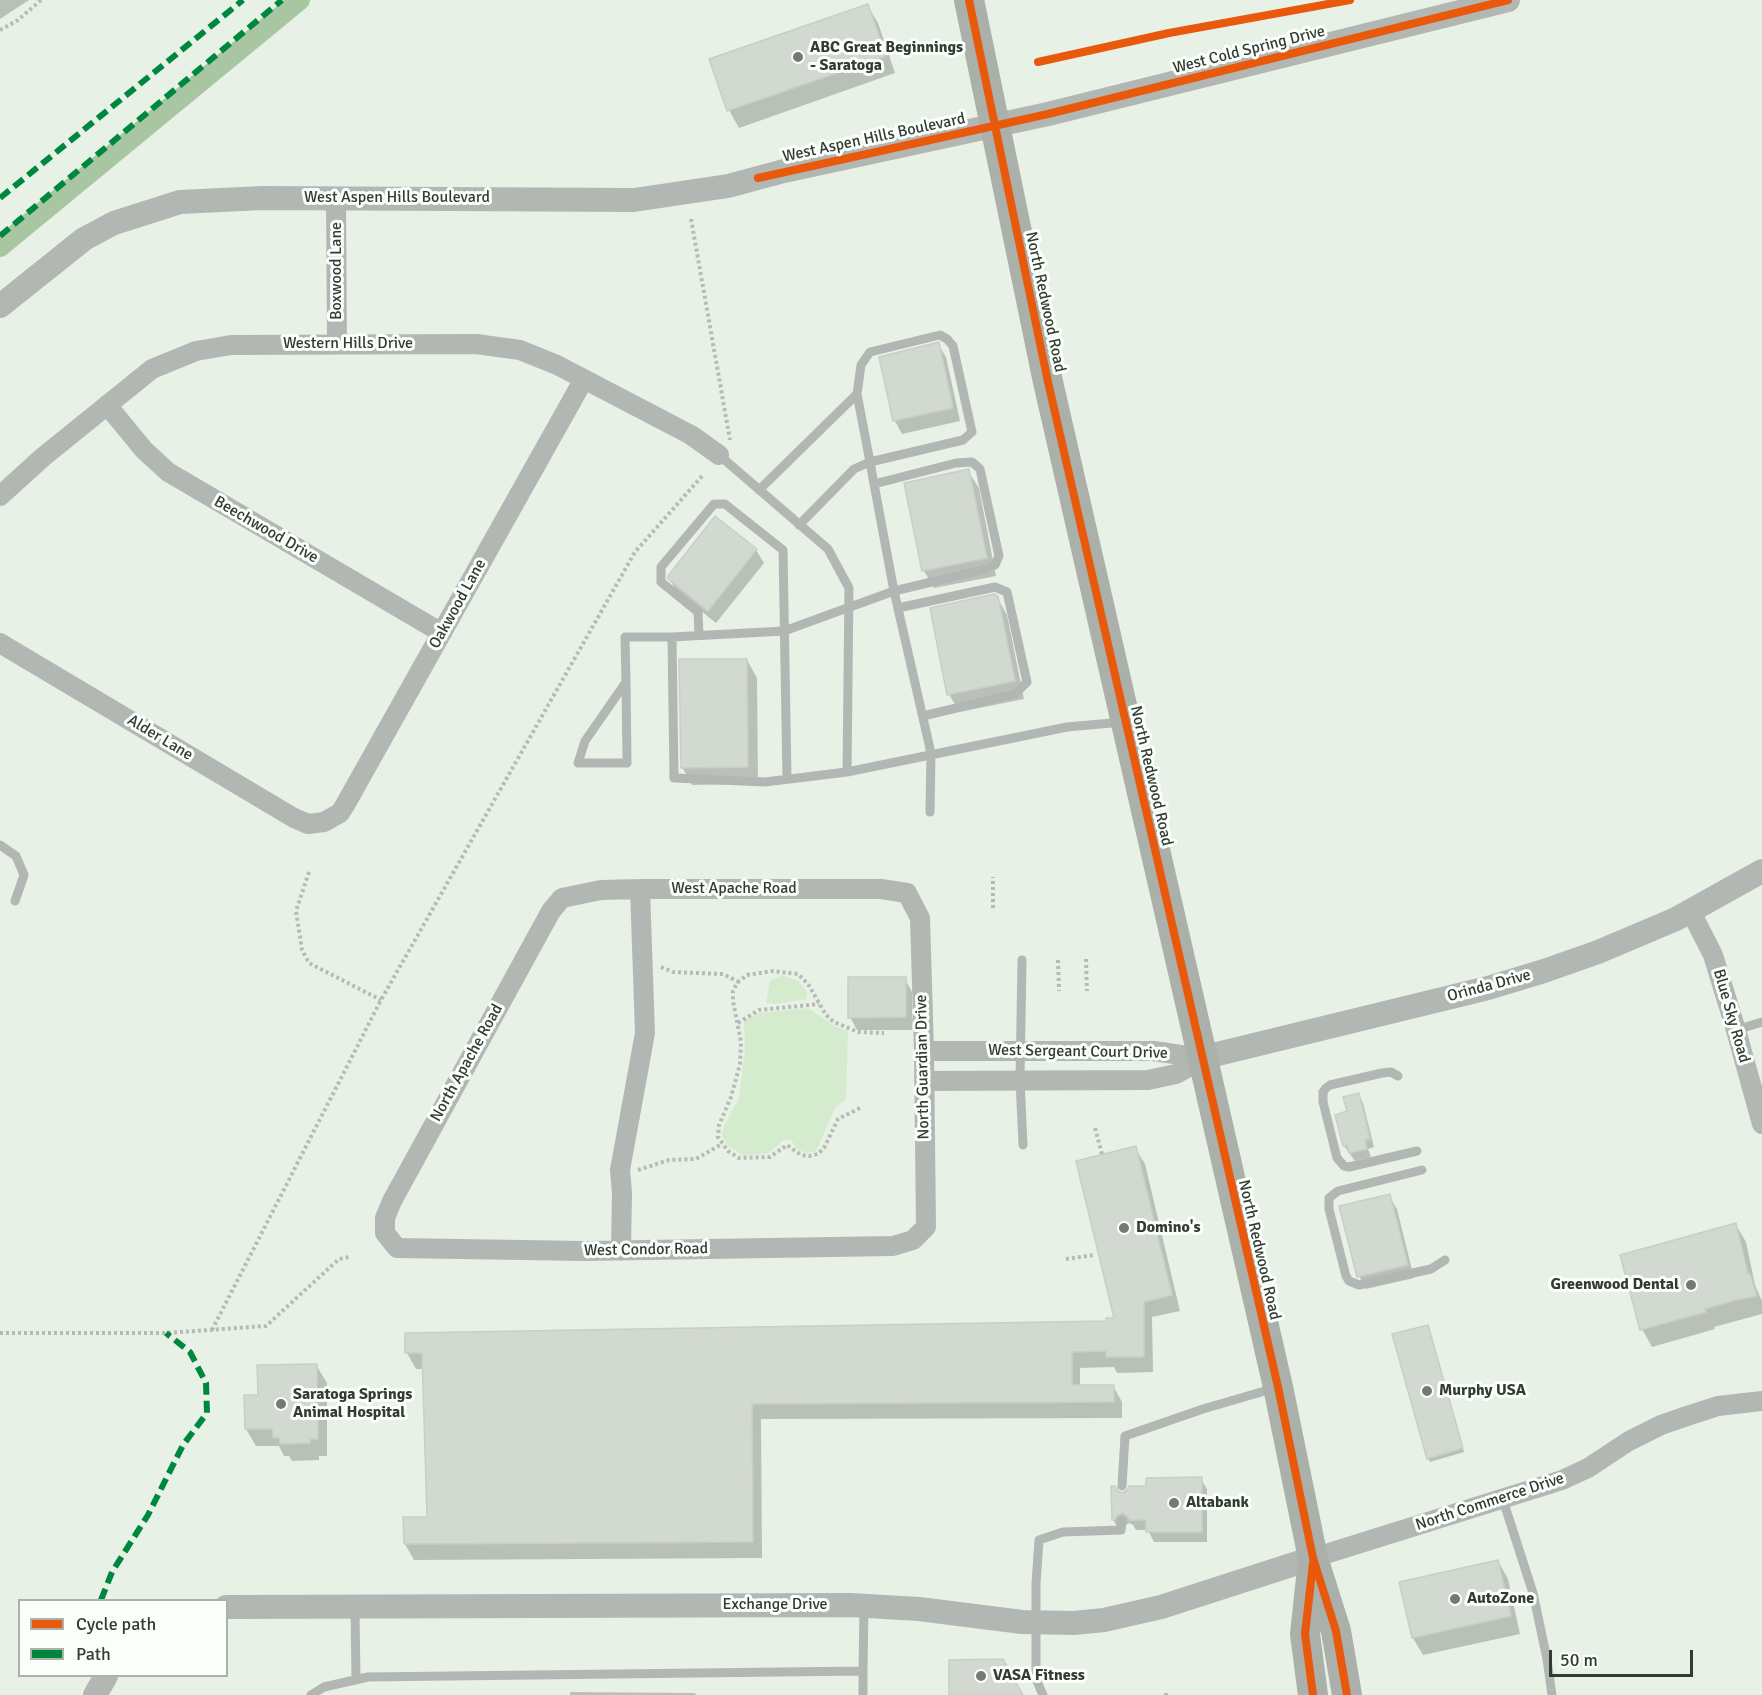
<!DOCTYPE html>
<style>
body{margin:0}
#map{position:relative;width:1762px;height:1695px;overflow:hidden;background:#e8f1e6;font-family:Signika,sans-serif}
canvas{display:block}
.legend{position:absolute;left:18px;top:1599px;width:210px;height:78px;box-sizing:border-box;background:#fbfffb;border:2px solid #abb1ab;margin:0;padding:8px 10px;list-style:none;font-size:18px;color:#343b33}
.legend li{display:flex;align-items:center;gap:12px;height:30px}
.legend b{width:30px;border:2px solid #abb1ab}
.scale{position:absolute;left:1549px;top:1650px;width:144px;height:27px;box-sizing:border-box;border:3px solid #343b33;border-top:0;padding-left:8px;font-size:18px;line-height:21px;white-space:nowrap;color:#343b33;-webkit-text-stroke:4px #fbfffb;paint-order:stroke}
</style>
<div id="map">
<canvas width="1762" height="1695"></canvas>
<ul class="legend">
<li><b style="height:8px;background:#e8590c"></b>Cycle path</li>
<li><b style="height:8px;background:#00873e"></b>Path</li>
</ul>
<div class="scale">50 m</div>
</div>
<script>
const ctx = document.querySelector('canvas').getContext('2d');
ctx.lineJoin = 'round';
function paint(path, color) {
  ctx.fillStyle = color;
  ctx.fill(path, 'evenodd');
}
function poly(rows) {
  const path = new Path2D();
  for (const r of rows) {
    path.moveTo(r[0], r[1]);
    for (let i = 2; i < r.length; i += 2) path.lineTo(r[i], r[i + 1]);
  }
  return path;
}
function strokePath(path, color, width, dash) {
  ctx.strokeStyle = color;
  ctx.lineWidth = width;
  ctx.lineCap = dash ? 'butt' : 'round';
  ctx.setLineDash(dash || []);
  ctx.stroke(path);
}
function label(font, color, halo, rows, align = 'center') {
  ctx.font = font + ' Signika,sans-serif';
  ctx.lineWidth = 6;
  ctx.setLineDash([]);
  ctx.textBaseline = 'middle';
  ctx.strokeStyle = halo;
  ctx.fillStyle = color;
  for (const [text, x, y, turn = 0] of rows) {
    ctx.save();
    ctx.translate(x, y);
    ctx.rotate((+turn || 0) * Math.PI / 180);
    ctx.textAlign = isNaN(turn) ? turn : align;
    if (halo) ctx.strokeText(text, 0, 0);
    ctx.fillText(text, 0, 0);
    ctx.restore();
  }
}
paint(poly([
 [782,975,798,981,807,991,807,999,776,1004,766,1003,770,981],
 [808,1008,836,1027,848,1031,846,1100,836,1106,816,1151,807,1153,798,1150,791,1140,784,1140,768,1153,744,1156,728,1146,722,1135,724,1126,739,1098,745,1049,744,1021,760,1013]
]), '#d4ebce');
paint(poly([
 [0,0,29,0,0,19],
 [867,5,878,23,895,73,739,128,729,110],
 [938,344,946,357,960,421,902,434,895,421],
 [968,471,979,488,996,576,934,588,924,571,906,484],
 [716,518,756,550,764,563,716,623,677,592,669,578],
 [997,597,1007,615,1024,699,959,712,949,694],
 [747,660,757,678,758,784,692,785,682,767],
 [905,979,912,992,913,1030,857,1030,850,1017],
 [1358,1095,1363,1103,1374,1147,1368,1149,1371,1157,1355,1161,1344,1146,1349,1113],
 [1135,1148,1145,1164,1180,1311,1152,1317,1153,1372,1117,1373,1114,1367,1080,1368,1080,1386,1113,1386,1122,1402,1122,1418,761,1419,762,1558,414,1560,405,1544,428,1519,424,1369,416,1369,407,1353,406,1335,1108,1322,1116,1319],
 [1389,1196,1397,1209,1414,1278,1366,1289,1359,1276],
 [1736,1225,1746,1242,1755,1285,1762,1301,1762,1314,1714,1327,1715,1329,1652,1347,1642,1329],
 [1428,1326,1464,1452,1430,1462,1428,1458],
 [316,1365,327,1383,327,1456,319,1456,319,1460,292,1461,289,1456,284,1456,279,1446,256,1446,246,1429,259,1396],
 [1201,1479,1207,1489,1207,1542,1154,1542,1148,1530,1136,1530,1133,1525,1129,1523,1119,1530,1113,1520,1117,1493,1122,1494,1147,1487],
 [1498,1561,1508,1579,1520,1634,1423,1655,1413,1638,1401,1583],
 [570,1692,695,1693,696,1695,570,1695]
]), '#0003');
strokePath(poly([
 [0,247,300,0]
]), '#a9c6a3', 20);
const building = poly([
 [868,4,886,56,727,111,709,59,868,4],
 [939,342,953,408,893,421,879,357,939,342],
 [969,469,987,558,922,571,904,483,969,469],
 [715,516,757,549,708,611,668,579,668,576,715,516],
 [994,594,998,596,1015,681,947,695,930,608,994,594],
 [679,659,747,659,748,767,681,768,679,659],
 [848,977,906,977,906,1017,848,1018,848,977],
 [1359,1093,1370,1139,1365,1140,1367,1149,1349,1153,1347,1145,1343,1146,1335,1115,1347,1111,1343,1097,1359,1093],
 [1136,1146,1172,1295,1144,1302,1144,1357,1106,1357,1106,1351,1072,1352,1072,1385,1114,1385,1114,1402,752,1404,753,1542,404,1544,403,1517,427,1517,422,1353,405,1353,405,1333,1106,1321,1106,1318,1114,1318,1076,1161,1136,1146],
 [1390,1194,1408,1265,1357,1277,1339,1206,1390,1194],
 [1736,1223,1748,1274,1750,1274,1757,1296,1736,1300,1705,1309,1706,1312,1640,1330,1620,1255,1736,1223],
 [1428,1325,1463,1448,1427,1459,1392,1334,1428,1325],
 [317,1364,318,1439,310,1439,310,1443,280,1444,280,1438,273,1438,272,1429,245,1429,244,1395,258,1395,257,1365,317,1364],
 [1202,1477,1202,1532,1146,1532,1146,1520,1129,1520,1128,1517,1123,1513,1117,1516,1115,1520,1112,1520,1111,1486,1115,1486,1118,1491,1122,1493,1127,1490,1129,1486,1146,1486,1146,1478,1202,1477],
 [1498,1560,1511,1616,1412,1638,1399,1582,1498,1560],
 [1003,1659,1023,1695,949,1695,949,1660,1003,1659]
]);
paint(building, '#d2d9d0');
strokePath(building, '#c8cfc6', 1.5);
strokePath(poly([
 [0,30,18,20,41,0],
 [691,219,730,440],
 [309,872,296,911,302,950,309,963,381,1000],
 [993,908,993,877],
 [1086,959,1087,991],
 [1058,960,1059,991],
 [661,967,673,972,723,974,739,982],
 [738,1023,759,1010,819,1004],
 [860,1108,838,1119,824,1148,818,1154,809,1156,801,1155,787,1145,770,1157,739,1158,728,1151,718,1137,719,1125,731,1097,740,1064,741,1042,733,1001,733,991,737,983,747,975,773,971,798,974,808,984,826,1015,834,1022,858,1032,884,1033],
 [1095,1128,1102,1154],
 [638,1170,669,1160,696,1159,722,1144],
 [1066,1259,1094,1255],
 [212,1330,381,1000,635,552,703,475],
 [0,1333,166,1333,266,1326,339,1259,349,1257],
 [1166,1693,1166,1695]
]), '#b7bbb6', 4, [3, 3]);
strokePath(poly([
 [719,455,828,549,849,588,847,772,1067,727,1123,722],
 [759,490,857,394],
 [799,525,854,469,870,462,963,440,972,432,953,346,947,339,940,335,870,352,861,365,857,394,870,462,874,484,894,591,986,569,995,565,999,556,980,469,972,462,956,463,874,484],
 [898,608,995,587,1007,592,1027,682,1015,694,923,716],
 [699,635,698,612,661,582,661,567,714,504,725,504,783,550,787,778],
 [626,682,585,741,578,763,627,763,626,682,625,637,672,637],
 [847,772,765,782,674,778,672,637,784,631,894,591,931,753,930,812],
 [0,845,16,856,24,875,15,901],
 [1022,960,1020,1080,1023,1145],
 [1736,1030,1762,1022],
 [1398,1076,1391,1072,1382,1073,1330,1085,1326,1088,1323,1092,1323,1102,1337,1158,1344,1166,1349,1167,1417,1151],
 [1422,1170,1338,1191,1329,1198,1329,1209,1346,1276,1349,1281,1359,1285,1431,1269,1445,1260],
 [1122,1486,1125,1436,1203,1409,1275,1388],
 [1503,1500,1533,1593,1547,1659,1552,1695],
 [355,1609,356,1680],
 [863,1671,864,1607],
 [311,1695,324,1687,368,1677,863,1671,863,1695],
 [1043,1695,1036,1679,1036,1584,1039,1540,1063,1532,1121,1530,1122,1520]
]), '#b3b7b3', 9);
strokePath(poly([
 [336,198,337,344],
 [107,405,144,450,168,472,442,633],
 [0,496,43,457,152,369,196,351,231,345,476,344,520,350,557,365,691,435,719,455],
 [0,643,294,818,308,824,324,822,340,813,345,805,584,379],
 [640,889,881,889,907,893,920,918,924,1051,926,1227,913,1240,893,1246,584,1251,397,1248,385,1233,385,1218,392,1201,551,911,562,898,601,890,640,889],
 [1691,912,1713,955,1736,1030,1762,1124],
 [924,1051,1154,1051,1201,1058],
 [924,1081,1148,1080,1176,1074,1189,1067,1201,1058],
 [621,1251,622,1193,620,1170,645,1033,640,889],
 [1313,1558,1562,1480,1588,1468,1629,1441,1661,1425,1687,1416,1718,1406,1762,1401]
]), '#b3b7b3', 20);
strokePath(poly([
 [0,306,84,239,114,223,180,202,263,198,634,200,728,186,784,171,1048,114,1508,0],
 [1201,1058,1488,988,1544,971,1598,952,1676,919,1762,871],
 [226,1607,850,1605,919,1609,1022,1622,1074,1623,1104,1620,1161,1607,1313,1558],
 [95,1695,106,1676]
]), '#b3b7b3', 24);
strokePath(poly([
 [969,0,1048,382,1278,1387,1313,1558,1336,1631,1347,1695],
 [1312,1569,1305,1634,1313,1695]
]), '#abb0aa', 30);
strokePath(poly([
 [0,198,243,0],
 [0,236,282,0],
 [101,1600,112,1572,148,1515,183,1445,207,1413,206,1383,190,1352,166,1333]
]), '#00873e', 6, [12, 6]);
strokePath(poly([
 [969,0,1048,382,1278,1387,1313,1558,1336,1631,1347,1695],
 [1038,62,1169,33,1350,0],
 [758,178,1048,114,1508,0],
 [1313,1563,1305,1634,1313,1695]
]), '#e8590c', 8);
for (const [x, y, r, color] of [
 [798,57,6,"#737b72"],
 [1124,1228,6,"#737b72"],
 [1691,1285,6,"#737b72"],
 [1427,1391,6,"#737b72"],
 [281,1404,6,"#737b72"],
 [1174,1503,6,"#737b72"],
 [1455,1599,6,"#737b72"],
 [981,1676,6,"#737b72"]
]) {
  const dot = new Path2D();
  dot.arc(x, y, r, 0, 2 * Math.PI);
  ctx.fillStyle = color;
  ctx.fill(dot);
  strokePath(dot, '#fbfffb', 2);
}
label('bold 16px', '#343b33', '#fbfffb', [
 ["ABC Great Beginnings",810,48],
 ["- Saratoga",810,66],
 ["Domino's",1136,1228],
 ["Greenwood Dental",1679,1285,"right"],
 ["Murphy USA",1439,1391],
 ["Saratoga Springs",293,1395],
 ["Animal Hospital",293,1413],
 ["Altabank",1186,1503],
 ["AutoZone",1467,1599],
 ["VASA Fitness",993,1676]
], 'left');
label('16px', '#343b33', '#fbfffb', [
 ["West Cold Spring Drive",1249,50,-14],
 ["West Aspen Hills Boulevard",874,138,-12],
 ["West Aspen Hills Boulevard",397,198],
 ["Boxwood Lane",337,271,-90],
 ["North Redwood Road",1045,302,78],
 ["Western Hills Drive",348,344],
 ["Beechwood Drive",266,530,30],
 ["Oakwood Lane",458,604,-61],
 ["Alder Lane",160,738,31],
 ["North Redwood Road",1151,776,77],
 ["West Apache Road",734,889],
 ["Orinda Drive",1489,986,-15],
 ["Blue Sky Road",1731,1016,74],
 ["West Sergeant Court Drive",1078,1052,1],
 ["North Apache Road",467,1063,-61],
 ["North Guardian Drive",923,1067,-91],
 ["West Condor Road",646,1250,-1],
 ["North Redwood Road",1259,1250,77],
 ["North Commerce Drive",1490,1502,-18],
 ["Exchange Drive",775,1605]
]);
</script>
